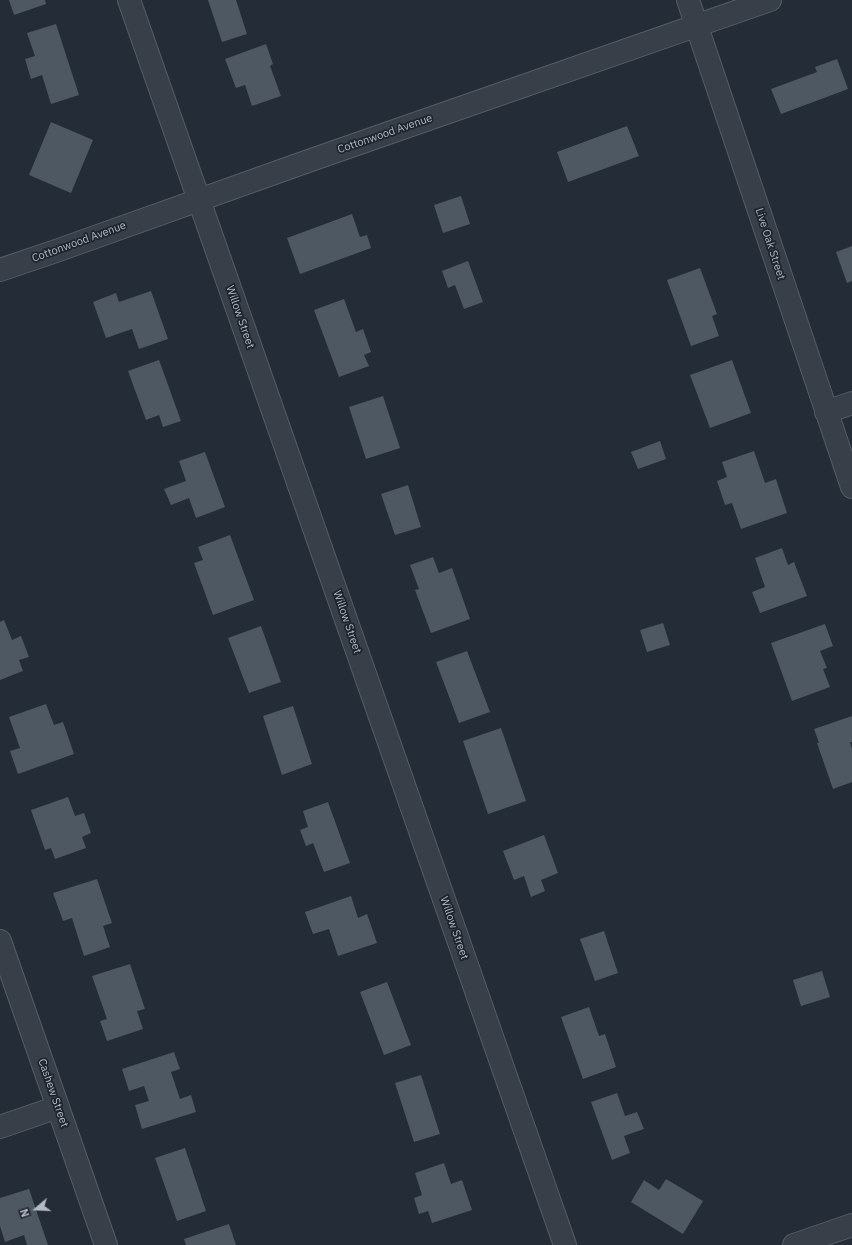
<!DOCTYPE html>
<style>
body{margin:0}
#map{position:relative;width:852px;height:1245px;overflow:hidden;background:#242d37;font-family:"IBM Plex Sans",sans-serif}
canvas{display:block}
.north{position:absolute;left:16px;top:1189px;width:40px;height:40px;-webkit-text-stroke:3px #1d242c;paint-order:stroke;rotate:251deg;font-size:11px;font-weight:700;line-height:16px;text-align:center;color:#b3bac4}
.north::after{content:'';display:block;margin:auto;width:14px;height:18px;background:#b3bac4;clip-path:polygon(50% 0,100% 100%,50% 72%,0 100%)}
</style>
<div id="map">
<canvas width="852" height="1245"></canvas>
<div class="north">N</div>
</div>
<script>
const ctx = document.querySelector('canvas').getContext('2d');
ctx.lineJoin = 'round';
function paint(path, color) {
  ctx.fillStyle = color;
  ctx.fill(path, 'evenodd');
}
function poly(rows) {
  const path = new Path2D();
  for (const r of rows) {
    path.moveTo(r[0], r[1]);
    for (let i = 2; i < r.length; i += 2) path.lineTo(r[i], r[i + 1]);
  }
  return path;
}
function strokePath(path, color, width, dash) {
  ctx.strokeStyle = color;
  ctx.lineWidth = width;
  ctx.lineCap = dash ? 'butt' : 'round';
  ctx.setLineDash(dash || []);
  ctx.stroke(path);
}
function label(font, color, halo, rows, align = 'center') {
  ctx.font = font + ' "IBM Plex Sans",sans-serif';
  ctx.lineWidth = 3.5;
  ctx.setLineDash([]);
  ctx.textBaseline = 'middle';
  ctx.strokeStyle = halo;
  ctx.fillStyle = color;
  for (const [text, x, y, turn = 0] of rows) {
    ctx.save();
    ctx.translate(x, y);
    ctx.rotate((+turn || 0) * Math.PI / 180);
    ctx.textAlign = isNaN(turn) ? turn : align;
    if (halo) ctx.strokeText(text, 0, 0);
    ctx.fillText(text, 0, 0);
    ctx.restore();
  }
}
paint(poly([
 [9,0,45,0,46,4,14,15],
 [208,0,236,0,247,34,222,42],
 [56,24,79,95,51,104,42,75,31,79,25,59,35,56,27,33],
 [266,44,273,64,270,66,281,96,252,106,245,85,236,88,225,59],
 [837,59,848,89,781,114,771,89,817,72,815,67],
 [51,122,93,140,71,193,29,175],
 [627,126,639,156,568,182,557,152],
 [461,196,470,224,443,233,434,205],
 [352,214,360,237,367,235,371,248,300,274,287,238],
 [852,246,852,281,847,283,836,252],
 [468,261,483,302,464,309,455,285,448,288,442,271],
 [700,268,717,314,712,316,719,336,691,346,667,280],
 [151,291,168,339,139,349,132,329,106,338,93,302,116,293,119,302],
 [344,299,356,332,363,329,371,352,364,355,369,366,339,377,314,310],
 [159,360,181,421,163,427,159,415,146,420,128,371],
 [732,360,751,413,710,428,690,375],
 [383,396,400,448,366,459,349,407],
 [660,441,666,459,638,469,631,452],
 [754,451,765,483,776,479,787,513,741,529,732,503,725,505,717,481,727,477,722,462],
 [205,452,225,507,196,518,189,498,171,505,164,489,186,481,179,461],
 [408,485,421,527,395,535,381,494],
 [230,535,254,600,213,615,194,563,203,560,198,547],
 [782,548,788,565,794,562,807,596,760,613,752,592,765,587,755,558],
 [433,557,439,573,452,568,470,619,431,633,415,590,419,589,410,565],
 [4,620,12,640,21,636,29,657,19,660,23,671,0,680,0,622],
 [663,623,670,645,647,652,640,630],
 [825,624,833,646,820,651,827,668,823,669,830,687,792,701,771,643],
 [261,626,281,682,249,693,228,638],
 [467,651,490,712,459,723,436,662],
 [46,704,54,725,63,722,74,754,18,774,10,751,20,748,9,717],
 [293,706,312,764,282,775,263,716],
 [852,716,852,742,850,742,852,749,852,782,833,789,817,743,819,743,814,729],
 [501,728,526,801,488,814,463,741],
 [68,797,75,816,84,813,91,833,82,837,86,848,55,859,51,848,45,850,31,810],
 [328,802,350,863,324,872,313,843,306,846,300,830,308,827,303,811],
 [544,835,558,873,541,880,545,891,531,897,524,876,514,880,503,851],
 [97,879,112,923,103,926,110,947,84,956,72,918,63,921,53,893],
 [351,896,358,918,367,914,377,943,338,956,329,929,313,934,305,912],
 [604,931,618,973,595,981,580,939],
 [130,964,145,1009,137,1011,143,1029,107,1041,100,1021,107,1019,92,976],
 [822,971,830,997,801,1006,793,980],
 [387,982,411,1045,384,1055,360,992],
 [589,1007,599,1036,605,1034,616,1067,583,1079,561,1017],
 [174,1052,180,1069,171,1072,180,1099,191,1095,196,1112,142,1129,135,1105,149,1101,144,1086,129,1091,122,1069],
 [421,1075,440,1134,414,1142,395,1083],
 [617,1093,625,1116,637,1112,644,1129,624,1136,630,1153,612,1160,591,1102],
 [185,1148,206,1211,177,1221,155,1158],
 [444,1163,451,1184,462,1180,472,1210,432,1223,428,1211,419,1214,414,1198,422,1195,415,1173],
 [666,1179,703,1201,683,1234,631,1202,644,1180,659,1190],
 [29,1189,48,1245,27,1245,24,1235,5,1242,0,1226,0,1198],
 [229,1224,236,1245,186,1245,184,1239]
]), '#4d5862');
const minor = poly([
 [688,0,852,487],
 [826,412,852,403],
 [0,941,106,1245],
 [0,1127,58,1107],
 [794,1245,852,1225]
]);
const tertiary = poly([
 [129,0,565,1245],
 [0,270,56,251,314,159,770,0]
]);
strokePath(minor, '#565d65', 24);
strokePath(tertiary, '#565d65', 24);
strokePath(minor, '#383f48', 22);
strokePath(tertiary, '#383f48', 22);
label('11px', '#b3bac4', '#1d242c', [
 ["Cottonwood Avenue",385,134,-19],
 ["Cottonwood Avenue",79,242,-20],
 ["Live Oak Street",770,244,72],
 ["Willow Street",240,317,71],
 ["Willow Street",347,622,71],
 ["Willow Street",454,928,71],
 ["Cashew Street",53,1093,71]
]);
</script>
